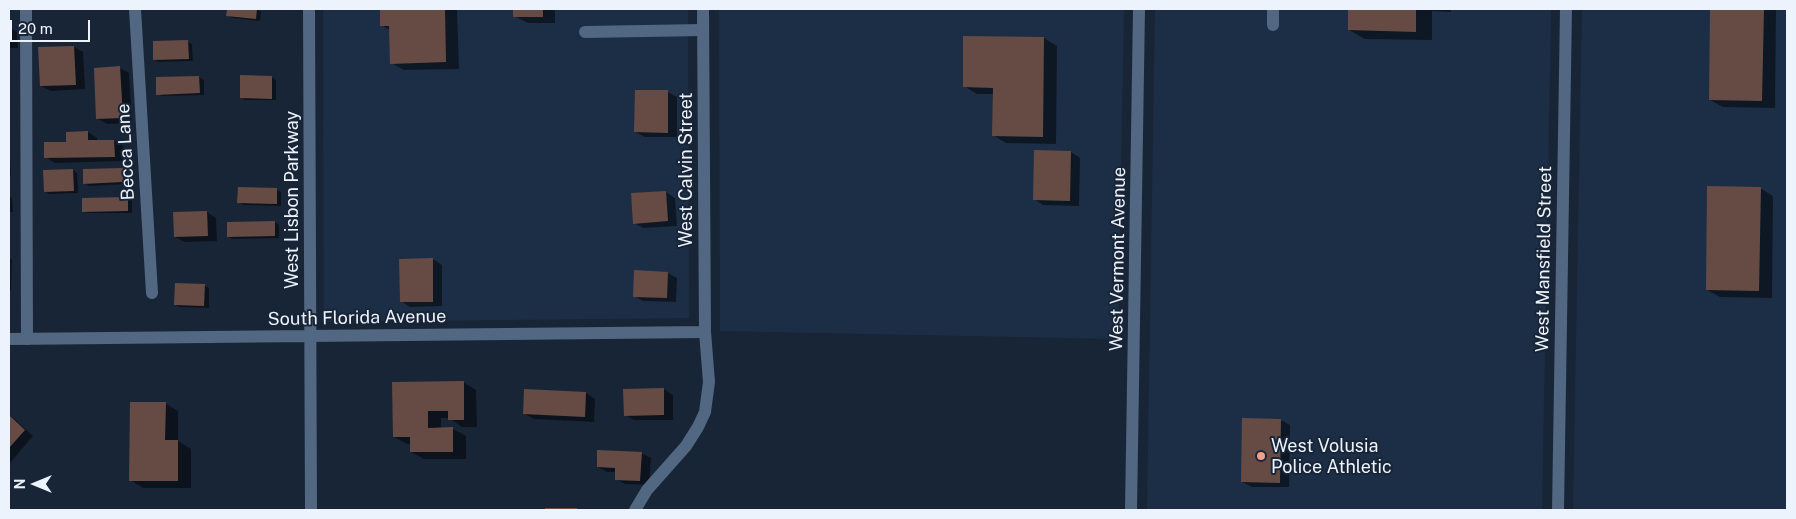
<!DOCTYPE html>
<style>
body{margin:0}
#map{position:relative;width:1796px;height:519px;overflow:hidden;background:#182537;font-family:"Public Sans",sans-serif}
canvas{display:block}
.frame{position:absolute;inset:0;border:10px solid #ecf3fd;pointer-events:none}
.north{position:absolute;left:10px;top:459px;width:50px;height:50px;-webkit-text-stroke:4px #182537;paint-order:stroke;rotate:270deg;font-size:14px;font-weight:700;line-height:20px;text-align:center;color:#ecf3fd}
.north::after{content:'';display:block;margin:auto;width:18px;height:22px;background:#ecf3fd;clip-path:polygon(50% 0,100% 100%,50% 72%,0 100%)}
.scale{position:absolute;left:10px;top:20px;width:80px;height:22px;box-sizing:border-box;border:2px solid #ecf3fd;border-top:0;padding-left:6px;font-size:15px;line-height:18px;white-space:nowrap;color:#ecf3fd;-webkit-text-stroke:4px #182537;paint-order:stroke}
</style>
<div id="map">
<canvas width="1796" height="519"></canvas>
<div class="frame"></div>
<div class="north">N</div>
<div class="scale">20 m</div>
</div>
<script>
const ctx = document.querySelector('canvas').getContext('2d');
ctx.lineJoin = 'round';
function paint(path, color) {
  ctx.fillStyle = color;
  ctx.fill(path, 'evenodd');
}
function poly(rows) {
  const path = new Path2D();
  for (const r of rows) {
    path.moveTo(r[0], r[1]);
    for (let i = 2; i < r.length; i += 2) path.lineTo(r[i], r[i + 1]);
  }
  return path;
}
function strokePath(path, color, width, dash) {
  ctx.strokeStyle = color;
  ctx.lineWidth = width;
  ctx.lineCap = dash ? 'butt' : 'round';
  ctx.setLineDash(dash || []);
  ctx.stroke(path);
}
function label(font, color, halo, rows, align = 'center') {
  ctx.font = font + ' "Public Sans",sans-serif';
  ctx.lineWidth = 4;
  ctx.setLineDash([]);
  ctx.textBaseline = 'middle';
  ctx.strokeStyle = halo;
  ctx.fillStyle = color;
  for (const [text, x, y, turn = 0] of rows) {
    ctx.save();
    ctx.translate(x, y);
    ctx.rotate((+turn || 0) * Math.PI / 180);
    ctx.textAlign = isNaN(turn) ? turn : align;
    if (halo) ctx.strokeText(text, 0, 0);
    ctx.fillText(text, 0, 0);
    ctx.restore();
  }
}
paint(poly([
 [323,9,688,9,689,318,324,322],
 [719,9,1124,9,1118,339,720,331],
 [1155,9,1551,9,1542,510,1147,510],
 [1582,9,1787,9,1787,510,1573,510]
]), '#1c2e45');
paint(poly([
 [228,9,257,9,261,12,260,21,232,18,227,15],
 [381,9,457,9,459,69,404,70,391,63,390,30,381,25],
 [514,9,555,9,555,23,528,23,514,16],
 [1350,9,1451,9,1451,12,1432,11,1432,40,1365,39,1349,30],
 [1711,9,1776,9,1775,108,1723,107,1710,100],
 [9,27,17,32,18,48,9,48],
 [1044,38,1057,46,1056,144,1006,143,993,135,994,94,977,94,964,86],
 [188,42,192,44,193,61,159,62,154,60],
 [74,47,83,52,85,89,51,91,41,86],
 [120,68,129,73,132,123,107,124,98,119,95,69],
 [199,77,204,80,204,95,162,96,157,94,157,79],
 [272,77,276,80,276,100,245,100,241,97],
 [636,91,668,92,677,97,677,137,645,137,635,132],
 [88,132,97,138,97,141,114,141,123,146,124,161,55,163,45,157,67,143],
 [1035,151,1071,152,1080,158,1079,206,1043,205,1034,199],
 [9,157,10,157,11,176,9,176],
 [122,169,127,172,127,184,89,186,85,183],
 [73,170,77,173,78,193,49,194,45,191],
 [1760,188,1773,196,1772,298,1720,297,1707,290],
 [277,190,281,192,281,206,243,205,239,202],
 [666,192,675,198,677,226,643,228,634,223],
 [9,196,12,198,13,212,9,212],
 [128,198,132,201,132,213,88,213,83,211],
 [207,212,216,218,217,241,185,242,175,237,174,213],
 [275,222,279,225,279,238,233,239,228,237],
 [9,258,12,260,11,291,9,291],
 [433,259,442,265,442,306,410,307,401,301],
 [668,273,677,278,676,302,643,301,634,296],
 [205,286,209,288,209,308,180,307,175,305],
 [463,382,476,390,477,427,462,427,449,418,441,418,441,429,453,429,466,436,466,459,424,459,411,452,411,444,407,444,394,437],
 [664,389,673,395,673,420,634,420,625,415],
 [526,391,586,393,595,399,594,422,534,419,525,414],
 [165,403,178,411,178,441,191,449,191,488,143,488,130,480],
 [9,414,33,436,9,464],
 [1281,420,1290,425,1289,487,1252,487,1242,482],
 [641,453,651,458,649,485,625,484,616,479,616,472,607,472,598,467]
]), '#0007');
paint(poly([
 [227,9,257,9,256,19,226,16],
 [380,9,445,9,446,62,390,64,389,26,380,26],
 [513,9,543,9,543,17,513,17],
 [1348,9,1416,9,1416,32,1348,30],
 [1710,9,1764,9,1762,101,1709,100],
 [963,36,1044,37,1043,137,992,136,993,88,963,87],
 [188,40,189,59,153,60,153,41],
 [74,46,76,85,40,86,38,47],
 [120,66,123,118,96,119,94,68],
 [240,75,272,76,272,99,240,98],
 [199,76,200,93,156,95,156,77],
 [635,90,668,90,668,133,634,132],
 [88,131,88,140,114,140,115,157,44,158,44,142,66,142,66,132],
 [1034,150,1071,151,1070,201,1033,200],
 [123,168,123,182,83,184,83,169],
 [73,169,74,191,44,192,43,170],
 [1707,186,1761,187,1759,291,1706,290],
 [238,187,277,188,277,204,237,203],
 [666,191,668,221,633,224,631,193],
 [128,197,128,211,82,212,82,198],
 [207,211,208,236,174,237,173,212],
 [275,221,275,236,227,237,227,222],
 [433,258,433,302,400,302,399,259],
 [634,270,668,272,667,298,633,297],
 [175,283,205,284,204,306,174,305],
 [464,381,464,420,448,420,448,411,428,411,428,428,453,427,453,452,410,452,410,437,393,437,392,382],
 [664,388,664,415,624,416,623,389],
 [524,389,586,392,585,417,523,414],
 [130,402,166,402,165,440,178,440,178,481,129,481],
 [9,415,25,430,9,448],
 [1242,418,1281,419,1280,483,1241,482],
 [597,450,642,452,640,481,615,480,615,468,597,467],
 [545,508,577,508,578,510,545,510]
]), '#664b45');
strokePath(poly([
 [26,9,27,339],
 [135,9,152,293],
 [1273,25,1273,9],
 [585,32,703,30],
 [635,510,647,490,686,446,698,427,705,412,709,382,705,332]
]), '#526782', 12);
strokePath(poly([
 [309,9,311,510],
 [9,339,705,332,703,9],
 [1131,510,1139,9],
 [1558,510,1566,9]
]), '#526782', 12);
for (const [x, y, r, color] of [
 [1261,456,5,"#f49e89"]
]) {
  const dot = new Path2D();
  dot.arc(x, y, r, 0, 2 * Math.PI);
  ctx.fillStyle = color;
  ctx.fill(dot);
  strokePath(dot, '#182537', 2);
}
label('18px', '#ecf3fd', '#182537', [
 ["Becca Lane",126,152,-93],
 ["West Calvin Street",686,170,-90],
 ["West Lisbon Parkway",292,200,-90],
 ["West Vermont Avenue",1118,259,-89],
 ["West Mansfield Street",1544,259,-89],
 ["South Florida Avenue",357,318,-1]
]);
label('18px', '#ecf3fd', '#182537', [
 ["West Volusia",1271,446],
 ["Police Athletic",1271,467]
], 'left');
</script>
